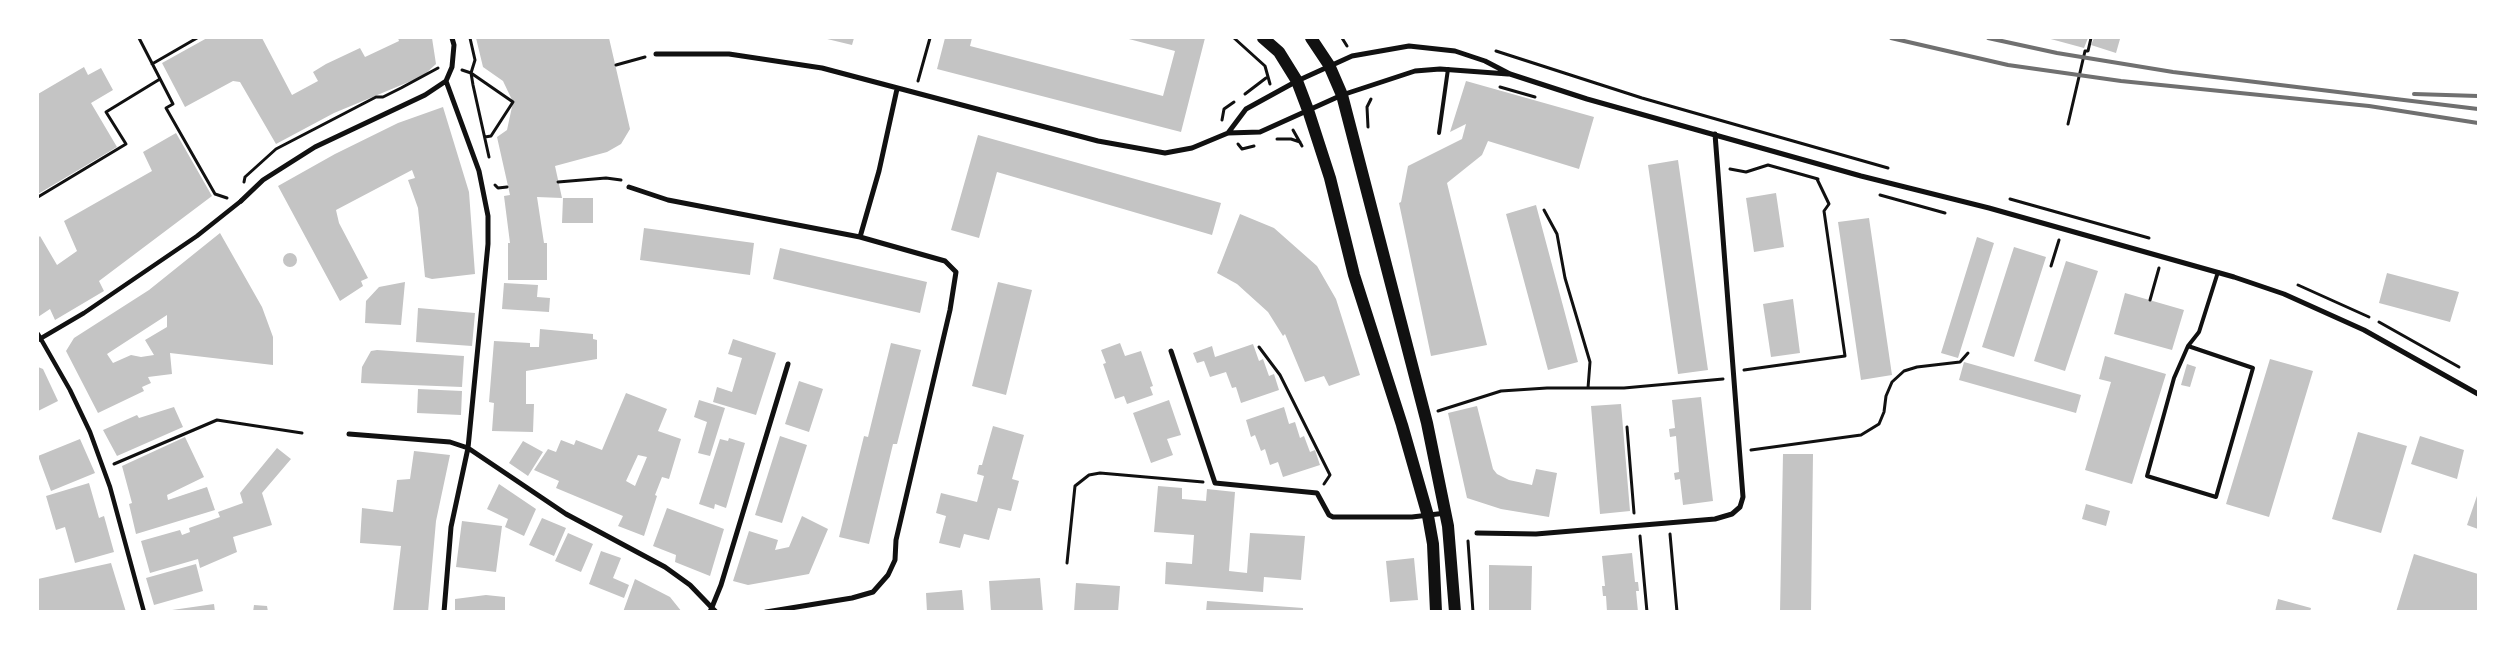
<!DOCTYPE html>
<style>
body{margin:0}
#map{position:relative;width:2516px;height:649px;overflow:hidden;background:#fff;font-family:Signika,sans-serif}
canvas{display:block}
.frame{position:absolute;inset:0;border:39px solid #fff;pointer-events:none}
</style>
<div id="map">
<canvas width="2516" height="649"></canvas>
<div class="frame"></div>
</div>
<script>
const ctx = document.querySelector('canvas').getContext('2d');
ctx.lineJoin = 'round';
function paint(path, color) {
  ctx.fillStyle = color;
  ctx.fill(path, 'evenodd');
}
function poly(rows) {
  const path = new Path2D();
  for (const r of rows) {
    if (r.length === 3) {
      path.moveTo(r[0] + r[2], r[1]);
      path.arc(r[0], r[1], r[2], 0, 2 * Math.PI);
      continue;
    }
    path.moveTo(r[0], r[1]);
    for (let i = 2; i < r.length; i += 2) path.lineTo(r[i], r[i + 1]);
  }
  return path;
}
function strokePath(path, color, width, dash) {
  ctx.strokeStyle = color;
  ctx.lineWidth = width;
  ctx.lineCap = dash ? 'butt' : 'round';
  ctx.setLineDash(dash || []);
  ctx.stroke(path);
}
paint(poly([
 [207,38,262,38,292,95,318,81,313,72,326,64,360,48,365,57,399,41,398,38,432,38,436,64,423,76,334,113,276,144,240,82,233,81,185,107,162,63],
 [476,38,609,38,630,129,621,144,607,152,555,166,562,198,537,197,544,243,547,243,547,280,508,280,508,243,510,243,504,196,510,195,497,137,507,130,513,102,503,81,483,67],
 [823,38,854,38,852,45],
 [945,38,972,38,970,46,1163,96,1175,51,1125,38,1205,38,1181,132,937,69],
 [2047,38,2088,38,2084,48],
 [2094,38,2120,39,2116,53,2091,45],
 [84,67,88,75,101,68,113,90,91,103,117,147,38,194,38,94],
 [1466,81,1594,117,1579,169,1488,141,1482,155,1447,183,1487,345,1431,356,1399,203,1401,202,1408,166,1462,139,1466,124,1450,132],
 [443,107,469,192,475,274,432,279,425,277,418,208,408,180,415,178,412,170,336,210,339,223,368,278,361,281,363,286,340,301,278,186,335,154,398,123],
 [176,133,212,196,99,281,104,291,55,320,50,309,38,317,38,238,40,236,57,265,77,251,64,221,152,171,143,152],
 [978,135,1221,203,1212,235,997,172,979,238,951,230],
 [1678,160,1708,370,1678,374,1648,165],
 [1776,193,1784,247,1754,252,1746,198],
 [563,198,593,198,593,223,562,223],
 [1536,205,1578,362,1548,370,1506,214],
 [1240,214,1274,228,1317,266,1336,299,1360,375,1329,386,1324,376,1305,382,1285,334,1283,336,1268,312,1237,284,1217,273],
 [1869,218,1892,375,1861,380,1838,222],
 [644,228,754,243,750,275,640,260],
 [220,233,262,307,273,337,273,365,170,353,172,374,148,377,151,383,142,387,144,391,98,413,66,351,74,338,149,290],
 [167,315,167,327,145,340,154,355,141,357,131,355,113,363,107,354],
 [1977,237,1994,243,1958,358,1941,353],
 [2014,247,2046,257,2014,357,1982,347],
 [780,248,927,282,920,313,773,279],
 [290,260,7],
 [2066,261,2098,271,2065,371,2034,361],
 [2387,273,2459,292,2450,322,2379,303],
 [405,282,401,325,365,323,366,301,379,287],
 [998,282,1032,290,1006,395,972,386],
 [504,283,538,285,537,297,550,298,549,312,502,309],
 [2125,293,2184,310,2172,350,2114,334],
 [1793,299,1800,353,1771,357,1763,304],
 [418,308,475,313,472,346,416,342],
 [540,329,593,334,593,339,597,340,597,359,526,371,526,404,534,404,533,432,492,431,494,403,489,402,494,341,530,343,530,347,539,347],
 [733,339,776,353,756,415,713,402,717,387,732,392,742,358,728,354],
 [891,343,921,350,897,444,893,444,869,544,839,537,864,436,868,437],
 [1120,343,1125,356,1141,351,1153,386,1150,387,1153,395,1127,404,1124,396,1115,399,1103,364,1106,363,1101,350],
 [1253,344,1259,361,1263,359,1269,376,1274,374,1279,390,1241,403,1236,387,1232,388,1226,372,1210,377,1204,361,1197,363,1193,353,1212,346,1215,357],
 [377,350,464,356,462,387,361,383,362,367,371,351],
 [2105,356,2166,374,2132,484,2085,470,2111,382,2099,379],
 [2270,359,2313,371,2269,517,2226,504],
 [1964,362,2081,395,2076,413,1959,380],
 [2187,364,2196,367,2190,387,2181,385],
 [38,367,43,369,58,401,38,411],
 [799,381,823,389,809,432,785,424],
 [418,389,462,391,461,415,417,413],
 [626,393,667,409,658,431,681,439,669,479,662,477,655,495,657,496,644,536,618,526,623,516,556,488,559,481,534,470,548,449,556,452,561,440,574,445,576,440,602,450],
 [638,455,647,457,635,486,626,481],
 [1701,397,1713,501,1683,505,1680,479,1675,480,1674,473,1679,472,1676,436,1670,437,1669,429,1675,428,1672,400],
 [699,400,725,408,710,456,698,453,707,422,694,417],
 [1169,400,1181,435,1167,439,1173,455,1151,463,1133,413],
 [1621,404,1630,511,1600,514,1591,406],
 [1477,406,1493,469,1497,474,1509,480,1532,485,1536,469,1557,473,1549,517,1501,509,1467,498,1448,413],
 [174,407,183,427,117,456,103,430,137,415,139,418],
 [1284,407,1289,424,1295,422,1300,438,1304,436,1310,452,1315,450,1320,465,1283,477,1278,462,1270,465,1265,449,1261,451,1255,435,1251,437,1246,420],
 [993,426,1024,435,1012,479,1019,481,1011,511,998,508,989,540,964,534,960,548,939,543,946,516,936,513,941,493,977,502,984,476,977,474,979,465,982,465],
 [2358,432,2407,446,2381,533,2332,519],
 [780,436,807,445,782,523,755,515],
 [2420,436,2464,450,2457,479,2411,464],
 [185,437,204,477,167,495,168,500,207,487,215,510,136,534,129,504,132,503,122,466],
 [729,438,745,443,726,508,715,504,714,509,699,504,720,439,728,441],
 [80,439,95,473,51,491,38,456],
 [523,441,543,452,528,476,509,463],
 [277,448,291,459,262,493,272,525,233,537,237,552,200,568,198,559,150,573,141,541,180,530,182,535,190,532,189,528,220,517,218,512,243,503,240,493],
 [414,451,450,455,436,521,428,612,393,612,401,546,360,543,362,508,393,512,397,480,410,479],
 [1783,454,1813,454,1811,612,1780,612],
 [89,483,99,518,104,516,114,552,75,563,65,527,56,530,46,496],
 [499,484,536,509,524,536,505,527,508,519,487,509],
 [1158,486,1182,488,1182,499,1206,501,1207,489,1235,492,1229,571,1247,573,1250,533,1305,536,1301,580,1264,577,1263,592,1165,584,1166,562,1192,564,1194,535,1154,532],
 [2478,493,2478,529,2467,525],
 [2086,504,2110,511,2106,526,2082,519],
 [667,508,724,529,710,576,675,562,676,555,653,546],
 [802,516,828,529,809,574,748,585,733,581,749,531,778,540,775,550,789,547],
 [542,518,566,528,554,556,529,545],
 [462,521,502,526,496,572,456,567],
 [568,533,593,544,581,572,555,561],
 [601,551,621,558,613,578,629,585,624,598,589,584],
 [1632,553,1635,582,1638,582,1639,591,1636,591,1638,612,1607,612,1606,596,1603,596,1602,586,1605,586,1602,556],
 [2414,554,2478,574,2478,612,2396,612],
 [1414,558,1418,600,1390,602,1386,561],
 [111,563,126,612,38,612,38,579],
 [196,564,203,591,154,605,146,578],
 [1489,565,1532,566,1531,612,1489,612],
 [1040,578,1043,612,991,612,989,581],
 [635,579,670,597,682,612,623,612],
 [1076,583,1120,586,1118,612,1074,612],
 [962,590,964,612,927,612,926,593],
 [486,595,505,597,505,612,455,612,455,599],
 [2278,599,2311,608,2310,612,2275,612],
 [1207,601,1303,608,1303,612,1206,612],
 [214,604,215,612,172,612,172,610],
 [254,605,267,606,268,612,253,612]
]), '#c4c4c4');
strokePath(poly([
 [139,38,173,104,166,108,215,194,227,198],
 [470,38,475,60,471,73,473,85,489,157],
 [1234,38,1265,66,1270,84],
 [1342,38,1347,46],
 [1496,51,1642,98,1888,168],
 [152,64,197,38],
 [616,65,645,57],
 [462,70,471,73,513,102,491,136,485,137],
 [918,81,930,38],
 [1500,87,1535,97],
 [1245,94,1266,78],
 [1222,120,1224,109,1234,102],
 [2068,124,2085,51,2088,51,2091,38],
 [1368,127,1367,107,1371,99],
 [1293,130,1302,146],
 [1277,139,1291,139,1300,142],
 [1238,144,1242,149,1254,146],
 [1730,169,1746,172,1768,165,1818,179],
 [244,182,245,177,276,149,376,97,383,97,401,88,438,68],
 [558,182,606,178,621,180],
 [495,185,498,188,507,187],
 [1880,195,1945,213],
 [38,197,126,144,106,112,160,79],
 [2010,199,2149,238],
 [1544,210,1557,234,1565,278,1590,362,1588,388],
 [2051,266,2059,240],
 [2298,285,2369,317],
 [2150,300,2159,268],
 [2379,322,2459,367],
 [1259,347,1280,375,1330,475,1324,484],
 [1744,370,1845,356,1824,211,1829,204,1817,179],
 [1438,411,1501,391,1547,388,1624,388,1723,379],
 [1627,427,1634,513],
 [1751,450,1861,435,1879,424,1884,412,1886,396,1892,382,1904,371,1917,367,1960,362,1968,353],
 [114,464,217,420,302,433],
 [1670,534,1677,612],
 [1640,536,1647,612],
 [1468,541,1473,612],
 [1067,563,1075,486,1089,475,1100,473,1203,482]
]), '#111', 3);
strokePath(poly([
 [1439,133,1448,69],
 [2188,346,2253,368,2216,497,2147,476,2174,378,2188,346,2199,332,2218,272]
]), '#111', 4);
strokePath(poly([
 [38,334,70,390,90,432,110,487,144,612],
 [38,340,84,313,197,236,241,201]
]), '#111', 4.5);
strokePath(poly([
 [656,54,729,54,822,68,1098,141,1165,153,1192,148,1228,133,1260,132,1342,95,1415,71,1440,69,1508,74],
 [1228,133,1246,109,1297,81,1352,56,1409,46,1455,51,1485,61,1510,74,1587,99,1861,176,1989,208,2234,277,2284,294,2364,330,2478,394],
 [629,187,668,200,860,237,945,261,956,272,950,310,896,540,895,560,888,575,873,592,852,598,766,612],
 [241,201,263,180,315,147,425,95,446,81],
 [860,237,879,171,897,89],
 [1171,351,1215,483,1317,493,1329,515,1333,517,1412,517,1446,513],
 [349,434,450,442,468,448,566,514,665,567,690,585,716,612],
 [1477,533,1536,534,1715,519,1732,514,1740,507,1743,497,1715,134],
 [444,612,451,527,468,448,488,244,488,216,479,171,446,81,452,67,454,45,452,38],
 [710,612,721,585,788,364]
]), '#111', 5);
strokePath(poly([
 [1263,38,1279,52,1297,81,1308,110,1330,178,1354,275,1402,425,1428,516,1433,544,1436,612],
 [1311,38,1329,65,1342,95,1427,423,1448,526,1455,612]
]), '#111', 12);
strokePath(poly([
 [1891,38,2008,65,2121,81,2369,106,2478,123],
 [1988,38,2057,53,2173,72,2478,109],
 [2414,94,2478,96]
]), '#707070', 4);
</script>
